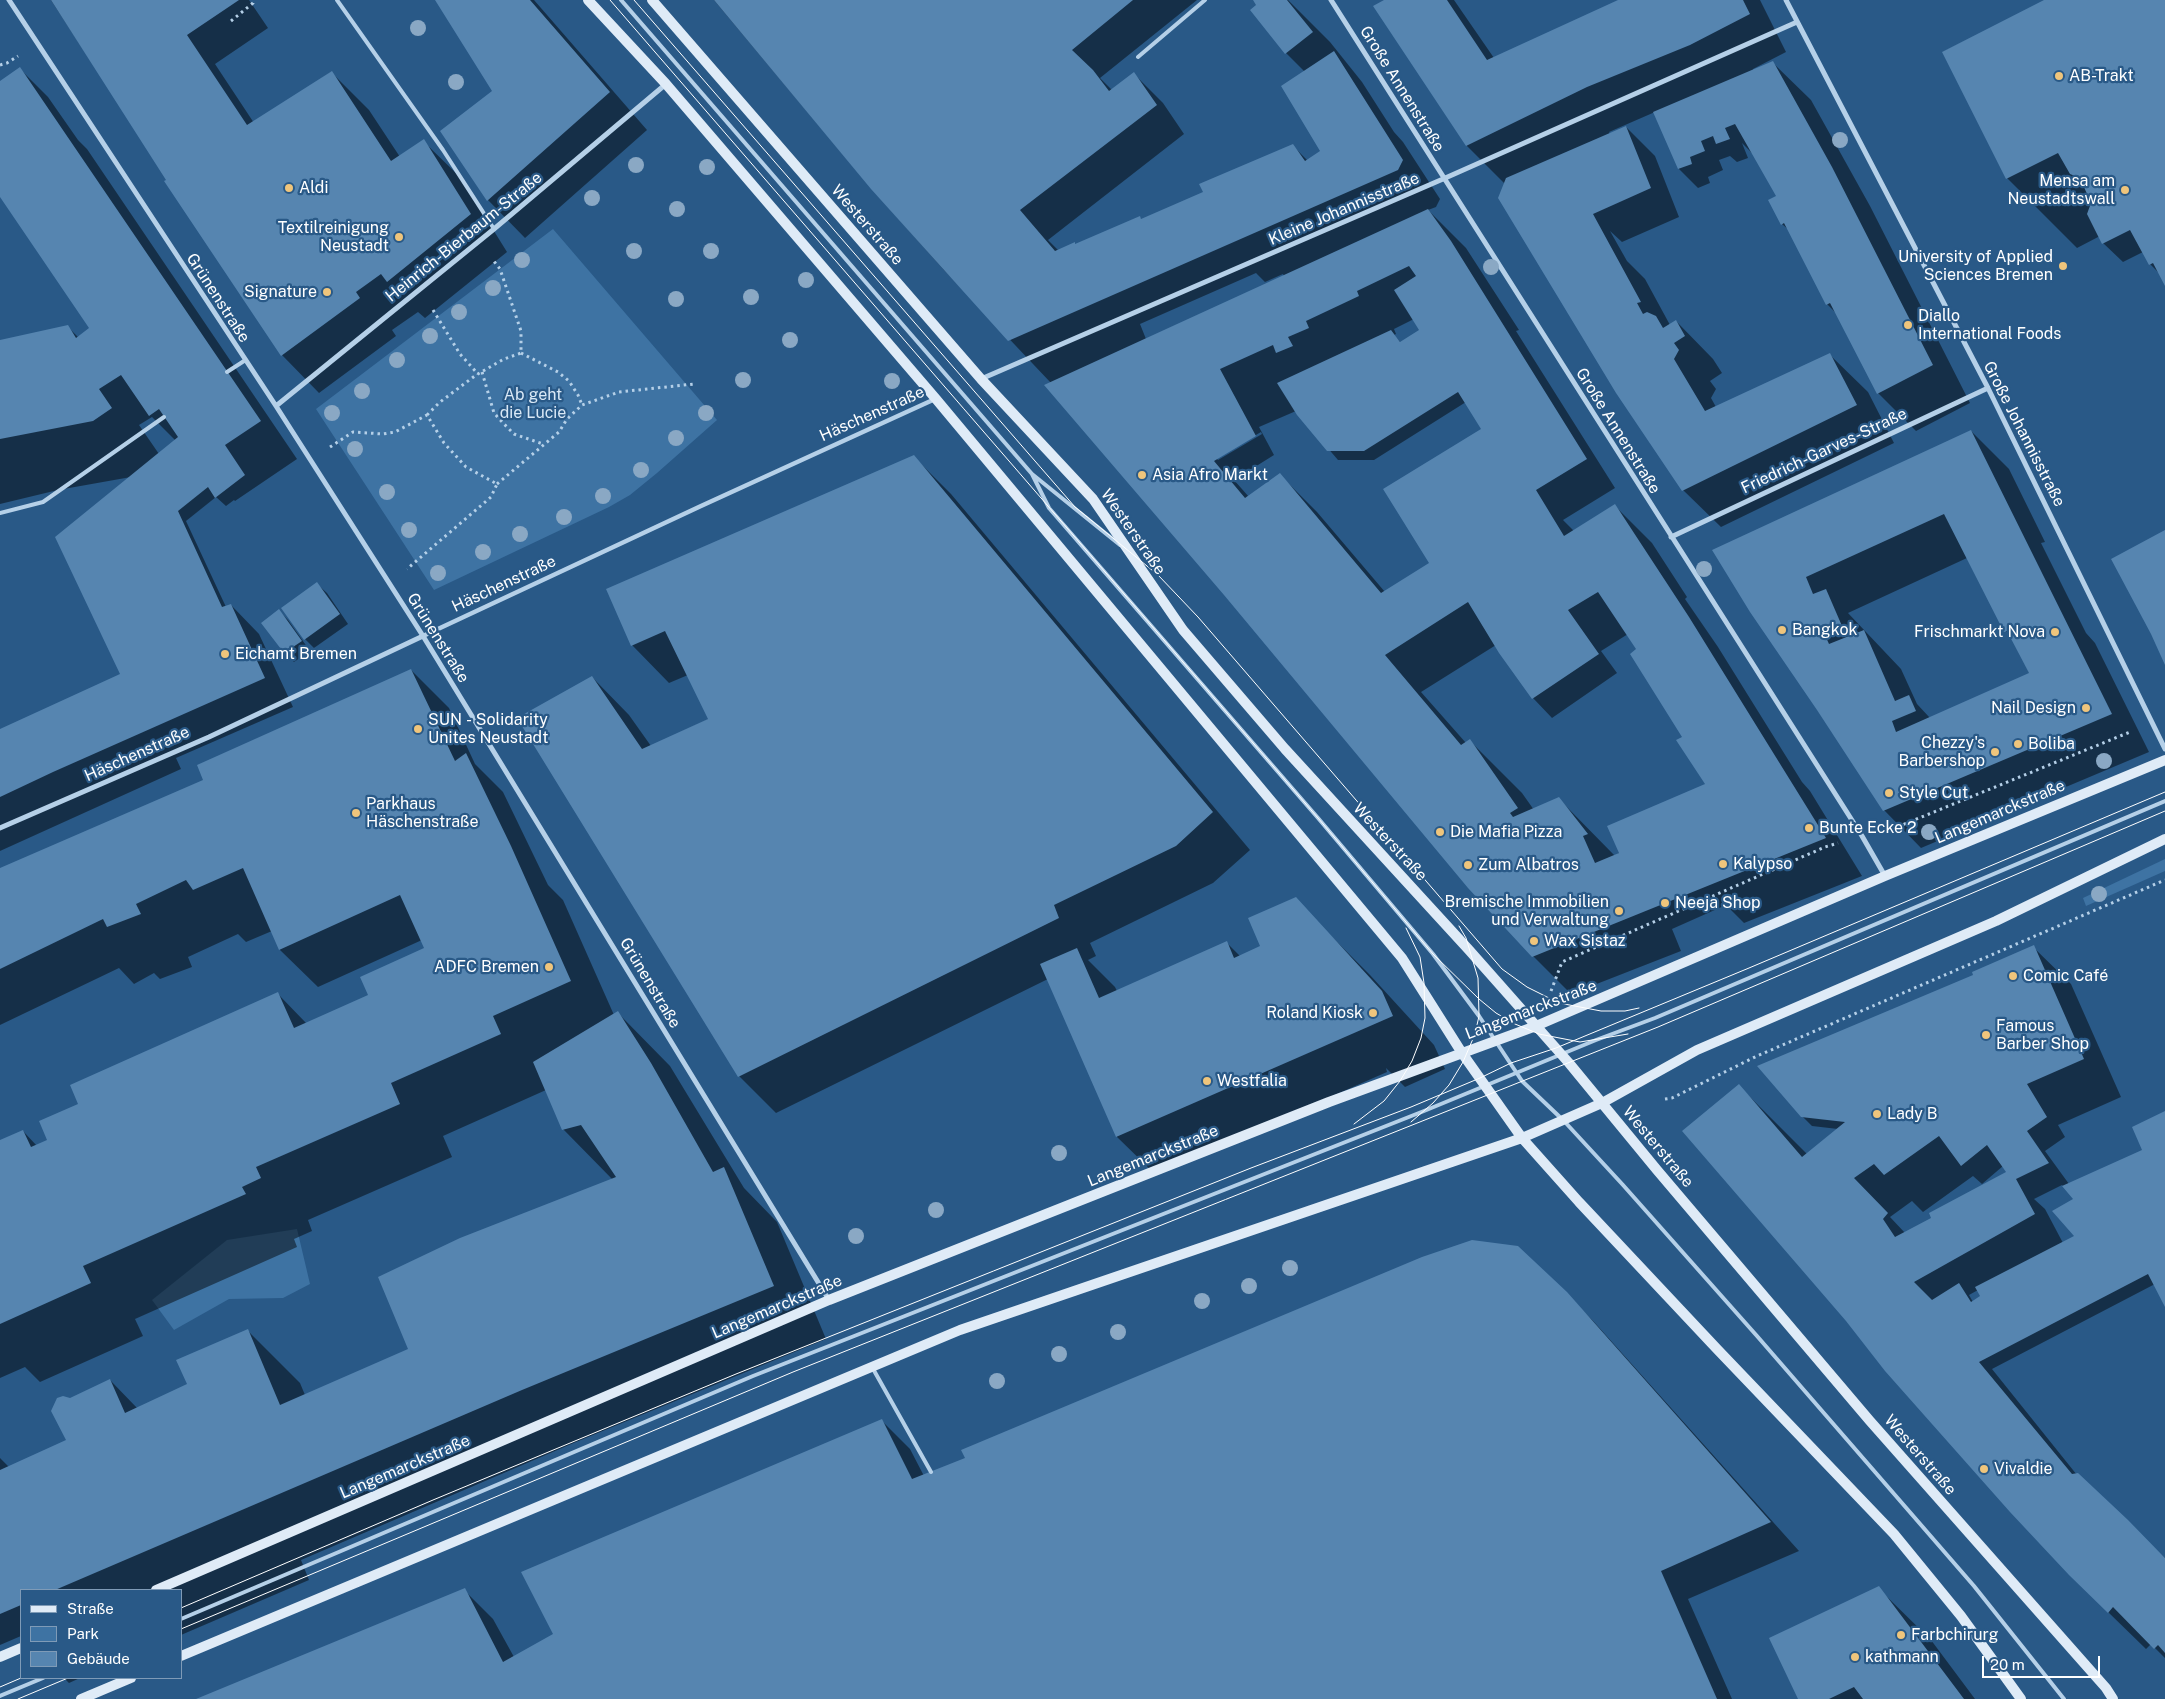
<!DOCTYPE html>
<meta charset="utf-8">
<style>
body{margin:0}
#map{position:relative;width:2165px;height:1699px;overflow:hidden;background:#295987;font-family:"Public Sans",sans-serif}
canvas{display:block}
.legend{position:absolute;left:20px;top:1589px;width:162px;height:90px;box-sizing:border-box;background:#295987;border:1px solid #7f9bb7;margin:0;padding:6px 9px;list-style:none;font-size:15px;color:#fff}
.legend li{display:flex;align-items:center;gap:10px;height:25px}
.legend b{width:25px;border:1px solid #7f9bb7}
.scale{position:absolute;left:1982px;top:1656px;width:118px;height:22px;box-sizing:border-box;border:2px solid #fff;border-top:0;padding-left:6px;font-size:15px;line-height:18px;white-space:nowrap;color:#fff;-webkit-text-stroke:4px #295987;paint-order:stroke}
</style>
<div id="map">
<canvas width="2165" height="1699"></canvas>
<ul class="legend">
<li><b style="height:6px;background:#dfebf7"></b>Straße</li>
<li><b style="height:14px;background:#3e73a3"></b>Park</li>
<li><b style="height:14px;background:#5685b0"></b>Gebäude</li>
</ul>
<div class="scale">20 m</div>
</div>
<script>
const ctx = document.querySelector('canvas').getContext('2d');
ctx.lineJoin = 'round';
function paint(path, color) {
  ctx.fillStyle = color;
  ctx.fill(path, 'evenodd');
}
function poly(rows) {
  const path = new Path2D();
  for (const r of rows) {
    path.moveTo(r[0], r[1]);
    for (let i = 2; i < r.length; i += 2) path.lineTo(r[i], r[i + 1]);
  }
  return path;
}
function strokePath(path, color, width, dash) {
  ctx.strokeStyle = color;
  ctx.lineWidth = width;
  ctx.lineCap = dash ? 'butt' : 'round';
  ctx.setLineDash(dash || []);
  ctx.stroke(path);
}
function label(font, color, halo, rows, align = 'center') {
  ctx.font = font + ' "Public Sans",sans-serif';
  ctx.lineWidth = 4.5;
  ctx.setLineDash([]);
  ctx.textBaseline = 'middle';
  ctx.strokeStyle = halo;
  ctx.fillStyle = color;
  for (const [text, x, y, turn = 0] of rows) {
    ctx.save();
    ctx.translate(x, y);
    ctx.rotate((+turn || 0) * Math.PI / 180);
    ctx.textAlign = isNaN(turn) ? turn : align;
    if (halo) ctx.strokeText(text, 0, 0);
    ctx.fillText(text, 0, 0);
    ctx.restore();
  }
}
paint(poly([
 [553,229,717,420,657,473,630,495,609,507,434,590,316,409],
 [2165,859,2165,871,2086,906,2083,898],
 [297,1229,310,1284,283,1298,229,1299,174,1330,152,1300,227,1240]
]), '#3e73a3');
paint(poly([
 [51,0,249,0,268,28,215,64,254,123,331,72,369,110,400,157,423,141,461,178,507,252,425,318,418,312,392,330,396,336,319,393,282,355],
 [437,0,534,0,647,130,525,238,488,200,442,131,494,92],
 [714,0,1197,0,1100,78,1112,90,1134,74,1163,103,1184,134,1048,240,1059,251,1075,244,1076,245,1139,217,1142,220,1204,193,1292,145,1308,161,1321,151,1305,72,1286,53,1252,10,1258,5,1255,0,1288,0,1330,42,1362,82,1394,132,1403,142,1440,199,1436,207,1428,210,1466,248,1519,330,1516,331,1615,488,1563,520,1574,531,1615,506,1652,543,1687,597,1685,599,1718,647,1802,782,1810,791,1862,876,1744,923,1726,905,1672,929,1681,951,1571,994,1533,956,1051,383,944,270,871,188],
 [1256,273,1265,282,1283,274,1284,276,1146,339,1140,324],
 [1414,319,1421,331,1401,343,1394,335,1396,334,1394,329],
 [1466,402,1485,435,1431,563,1385,592,1317,512,1280,475,1249,497,1234,480,1274,455,1259,427,1296,411,1338,460,1374,460],
 [1261,432,1262,434,1218,460,1216,458],
 [1628,634,1638,650,1707,783,1615,856,1559,799,1534,810,1522,793,1470,741,1466,743,1421,692,1496,645,1533,698,1552,718,1617,673,1601,651],
 [1386,0,1454,0,1494,58,1622,0,1760,0,1786,52,1753,69,1753,71,1773,63,1811,100,1870,206,1970,403,1916,431,1878,393,1837,314,1827,304,1790,231,1782,224,1778,196,1756,157,1742,143,1748,158,1737,162,1730,156,1719,160,1723,170,1708,177,1710,183,1698,188,1679,169,1655,112,1609,132,1610,134,1626,127,1655,156,1679,217,1622,242,1610,231,1627,261,1645,279,1670,325,1676,321,1713,359,1722,373,1710,381,1716,389,1711,398,1716,407,1830,355,1868,392,1894,443,1721,527,1683,490,1505,184,1467,146,1433,92],
 [2047,0,2165,0,2165,283,2162,276,2150,264,2143,252,2123,262,2103,243,2100,236,2077,248,2007,178,1943,52],
 [20,69,48,97,78,140,87,149,297,459,235,501,234,500,226,506,216,497,186,521,226,607,231,605,259,634,293,707,176,758,181,769,0,851,0,731,121,675,131,477,58,490,0,504,0,342,67,326,78,337,91,329,0,195,0,83],
 [152,417,176,441,159,454,139,425],
 [1971,431,2009,469,2045,542,2041,543,2086,633,2095,643,2149,752,1921,848,1884,810,1752,611],
 [1967,558,2006,631,2011,637,2030,674,1930,718,1917,704,1901,669,1848,613],
 [913,456,951,494,1250,850,1213,883,1090,943,1096,956,1088,960,1115,987,1117,991,1227,943,1240,956,1327,932,1370,975,1434,1045,1445,1069,1405,1087,1386,1068,1387,1072,1155,1174,1117,1137,1048,979,776,1113,739,1076,592,677,629,715,651,746,709,719,688,675,669,683,632,645],
 [317,584,327,593,348,624,314,648,305,639],
 [279,611,288,620,310,651,294,662,284,653],
 [411,670,449,708,475,764,503,792,548,885,563,900,614,1015,618,1013,670,1066,744,1188,777,1222,826,1339,576,1442,301,1560,309,1580,181,1635,181,1590,21,1590,21,1636,0,1645,0,1458,9,1467,68,1441,70,1399,110,1380,138,1409,188,1385,247,1330,300,1383,305,1395,410,1350,613,1180,563,1129,546,1090,443,1136,452,1157,308,1220,312,1231,294,1239,297,1247,135,1319,143,1336,40,1382,25,1367,0,1378,0,1141,23,1131,37,1146,49,1141,80,1104,278,994,307,1024,370,996,426,949,422,940,318,987,280,950,272,931,246,942,238,934,188,957,192,967,160,979,154,973,134,984,119,968,0,1025,0,870,203,782],
 [2033,947,2071,984,2121,1097,2058,1125,2065,1137,2045,1151,2069,1184,2144,1150,2165,1112,2165,1304,2155,1284,1992,1369,2077,1475,2165,1558,2165,1658,2151,1644,2146,1649,2108,1612,1738,1085,1807,1154,1838,1129,1812,1126,1802,1116,1973,977],
 [2003,1166,2010,1178,1906,1234,1890,1217,1912,1201,1923,1212,1973,1176,1982,1184],
 [2062,1185,2075,1199,2076,1237,2063,1243,2045,1209,2034,1199],
 [1978,1290,1982,1297,1973,1302,1969,1295],
 [1566,1293,1595,1323,1799,1551,1688,1599,1732,1699,199,1699,464,1590,493,1619,514,1657,555,1635,881,1420,910,1449,924,1476],
 [1878,1588,1931,1640,1975,1699,1799,1699],
 [64,1678,80,1678,69,1683]
]), '#0007');
paint(poly([
 [51,0,239,0,187,35,247,125,332,71,391,161,424,139,471,214,387,282,381,274,356,292,360,298,281,356,164,181,166,180],
 [435,0,530,0,610,92,487,201,440,131,492,91],
 [714,0,1133,0,1072,50,1093,70,1109,91,1134,72,1157,105,1020,210,1055,251,1075,242,1075,244,1140,216,1141,219,1203,192,1199,184,1293,144,1305,161,1320,151,1281,86,1334,51,1403,160,1398,170,1008,341,871,189],
 [1253,0,1287,0,1313,32,1285,54,1250,10,1256,5],
 [1384,0,1447,0,1487,60,1618,0,1743,0,1750,14,1690,45,1587,87,1466,146,1373,6],
 [2044,0,2165,0,2165,286,2153,263,2149,265,2130,230,2102,244,2087,214,2091,203,2080,178,2070,174,2058,153,2006,179,1942,52],
 [1773,61,1832,167,1933,365,1877,394,1830,303,1826,305,1784,223,1781,225,1768,200,1776,196,1735,124,1725,128,1730,139,1716,144,1713,136,1701,141,1705,151,1690,157,1692,164,1678,169,1653,112],
 [20,67,261,421,225,445,245,475,215,498,208,487,178,511,222,607,231,604,265,678,53,772,0,797,0,729,120,674,55,537,178,437,159,409,149,416,121,375,99,389,112,408,93,421,0,439,0,340,68,325,76,338,89,328,0,197,0,81],
 [1626,126,1651,188,1593,214,1641,302,1637,303,1643,314,1647,312,1656,316,1663,328,1676,320,1685,336,1674,343,1679,350,1674,359,1705,411,1830,353,1857,405,1682,491,1616,393,1498,198,1506,178],
 [1428,209,1451,241,1587,459,1536,490,1564,536,1615,504,1689,617,1826,838,1532,957,1468,888,1224,595,1044,385],
 [1409,266,1416,276,1394,290,1419,330,1400,342,1391,330,1277,383,1297,415,1327,451,1364,451,1458,392,1481,429,1383,489,1429,563,1381,593,1280,473,1245,498,1214,461,1256,436,1220,369,1273,345,1276,353,1293,346,1288,337,1309,328,1306,321,1359,296,1357,291],
 [1598,592,1636,649,1630,654,1682,737,1676,740,1705,784,1607,826,1619,853,1595,863,1583,836,1588,834,1559,797,1513,817,1510,813,1518,808,1470,739,1461,745,1385,655,1468,602,1499,653,1532,699,1599,654,1568,610],
 [1971,430,2112,714,1883,811,1817,710,1750,612,1712,550],
 [1944,514,2004,632,2007,631,2029,673,1896,732,1892,721,1916,711,1909,695,1895,701,1864,630,1829,644,1824,633,1842,626,1826,589,1813,594,1806,577],
 [914,455,1213,812,1176,846,1054,905,1059,918,738,1077,517,718,592,676,642,749,708,719,665,631,631,646,606,589],
 [2165,530,2165,665,2151,634,2111,559],
 [317,582,340,614,304,640,281,608],
 [279,609,302,641,284,653,261,623],
 [411,669,455,761,466,753,511,846,571,981,493,1016,501,1034,391,1083,400,1104,256,1167,261,1178,242,1187,246,1194,83,1266,91,1283,0,1324,0,1140,23,1130,31,1147,47,1140,39,1121,78,1104,70,1085,278,992,294,1028,368,995,360,977,424,948,400,895,279,950,243,868,193,890,186,880,136,904,141,914,107,927,103,919,0,969,0,868,203,780,197,765],
 [1296,897,1382,991,1393,1016,1116,1137,1040,964,1077,948,1099,998,1227,941,1234,958,1260,946,1248,918],
 [2034,945,2084,1059,2027,1084,2047,1117,2027,1131,2049,1163,2016,1179,2035,1214,1914,1282,1932,1300,1959,1283,1971,1302,1980,1296,1975,1287,2074,1236,2052,1211,2073,1199,2062,1186,2142,1150,2132,1127,2165,1111,2165,1307,2148,1274,1979,1362,2072,1474,2078,1473,2128,1520,2165,1558,2165,1653,2158,1645,2154,1649,2113,1607,2108,1613,2069,1575,2010,1512,1885,1371,1846,1321,1682,1131,1739,1084,1802,1157,1845,1122,1801,1117,1757,1066,1973,975,1972,972],
 [1939,1136,1961,1166,1987,1145,2006,1172,1929,1213,1931,1218,1895,1237,1883,1219,1888,1213,1854,1178,1874,1164,1884,1175],
 [618,1011,651,1063,713,1172,724,1167,774,1286,522,1390,55,1590,21,1590,21,1605,0,1614,0,1470,66,1440,51,1411,57,1398,63,1396,70,1398,110,1379,125,1413,187,1384,176,1360,248,1329,280,1405,408,1349,378,1277,460,1238,616,1177,581,1125,562,1130,533,1062],
 [1472,1240,1518,1246,1567,1292,1771,1522,1661,1571,1717,1699,196,1699,465,1588,503,1662,553,1634,521,1572,882,1419,912,1479,965,1458,961,1450,1422,1257],
 [1879,1586,1964,1699,1863,1699,1854,1687,1829,1699,1798,1699,1769,1638]
]), '#5685b0');
strokePath(poly([
 [231,21,253,3,253,0],
 [0,65,7,63,18,56],
 [433,310,460,354,478,374],
 [521,353,558,372,569,381,578,395,582,405],
 [482,372,494,413,504,424,514,434,543,444],
 [427,415,440,402,476,375,504,359,521,353,521,331,500,269,493,260],
 [330,447,353,432,383,434,395,432,427,415,444,443,466,467,497,484,491,497,407,569],
 [497,484,559,432,567,419,582,405,619,392,694,384],
 [1885,830,1902,825,2130,732],
 [1551,991,1562,962,1825,847,1838,843],
 [1665,1099,1672,1098,1757,1056,2165,880]
]), '#b5d0e8', 3, [2.5, 4]);
strokePath(poly([
 [337,0,443,150,494,229],
 [621,0,1032,474,1120,545],
 [1138,57,1205,0],
 [227,372,244,361],
 [1032,474,1049,508,1318,818,1433,954,1479,1016,1522,1081,1564,1121,1623,1185,1757,1336,1974,1586,2064,1699],
 [0,513,43,502,164,417],
 [872,1367,931,1472],
 [181,1619,753,1376,1424,1111,1596,1040,1655,1018,2165,801],
 [0,1696,43,1678]
]), '#b5d0e8', 4);
strokePath(poly([
 [423,636,701,506,935,399]
]), '#b5d0e8', 4.5);
strokePath(poly([
 [9,0,276,406,423,636,829,1300],
 [1331,0,1862,836,1885,876],
 [1786,0,1988,388,2165,749],
 [981,379,1443,179,1797,22],
 [276,406,494,229,666,84],
 [1671,537,1988,388],
 [0,828,209,737,423,636]
]), '#b5d0e8', 5);
strokePath(poly([
 [588,0,666,84,936,399,1402,958,1462,1053,1522,1138,1579,1202,1717,1349,1894,1534,1961,1616,2021,1699],
 [652,0,981,379,1093,499,1183,630,1285,749,1469,950,1569,1063,1657,1170,1870,1421,2106,1688,2113,1699],
 [156,1590,829,1300,1329,1102,1536,1026,1885,876,2165,760],
 [181,1656,960,1330,1522,1138,1602,1103,1697,1050,1996,921,2165,839],
 [0,1657,21,1648],
 [81,1699,131,1678]
]), '#dfebf7', 10);
strokePath(poly([
 [610,0,1318,818,1433,954,1479,999,1496,1013,1515,1024,1539,1034,1580,1042,1628,1034],
 [634,0,1075,507,1158,575,1198,617,1502,969,1527,987,1559,1003,1601,1011,1625,1011,1639,1008],
 [1411,1122,1433,1103,1449,1085,1463,1062,1475,1034,1479,1016,1478,978,1466,938,1459,926],
 [1354,1124,1384,1101,1400,1081,1412,1061,1421,1038,1425,1018,1424,983,1420,957,1406,928],
 [181,1608,433,1500,736,1374,1251,1168,1411,1107,1480,1078,1511,1063,1556,1048,1749,968,2165,792],
 [181,1629,793,1372,1658,1027,2165,811],
 [0,1687,21,1678],
 [18,1699,68,1678]
]), '#fff', 1);
ctx.fillStyle = '#8aa8c4';
for (const [x, y] of [
 [418,28],
 [456,82],
 [1840,140],
 [636,165],
 [707,167],
 [592,198],
 [677,209],
 [634,251],
 [711,251],
 [522,260],
 [1491,267],
 [806,280],
 [493,288],
 [751,297],
 [676,299],
 [459,312],
 [430,336],
 [790,340],
 [397,360],
 [743,380],
 [892,381],
 [362,391],
 [332,413],
 [706,413],
 [676,438],
 [355,449],
 [641,470],
 [387,492],
 [603,496],
 [564,517],
 [409,530],
 [520,534],
 [483,552],
 [1704,569],
 [438,573],
 [2104,761],
 [1929,832],
 [2099,894],
 [1059,1153],
 [936,1210],
 [856,1236],
 [1290,1268],
 [1249,1286],
 [1202,1301],
 [1118,1332],
 [1059,1354],
 [997,1381]
]) {
  ctx.beginPath();
  ctx.arc(x, y, 8, 0, 2 * Math.PI);
  ctx.fill();
}
for (const [x, y, r, color] of [
 [2059,76,5,"#efc57c"],
 [289,188,5,"#efc57c"],
 [2125,190,5,"#efc57c"],
 [399,237,5,"#efc57c"],
 [2063,266,5,"#efc57c"],
 [327,292,5,"#efc57c"],
 [1908,325,5,"#efc57c"],
 [1142,475,5,"#efc57c"],
 [1782,630,5,"#efc57c"],
 [2055,632,5,"#efc57c"],
 [225,654,5,"#efc57c"],
 [2086,708,5,"#efc57c"],
 [418,729,5,"#efc57c"],
 [2018,744,5,"#efc57c"],
 [1995,752,5,"#efc57c"],
 [1889,793,5,"#efc57c"],
 [356,813,5,"#efc57c"],
 [1809,828,5,"#efc57c"],
 [1440,832,5,"#efc57c"],
 [1723,864,5,"#efc57c"],
 [1468,865,5,"#efc57c"],
 [1665,903,5,"#efc57c"],
 [1619,911,5,"#efc57c"],
 [1534,941,5,"#efc57c"],
 [549,967,5,"#efc57c"],
 [2013,976,5,"#efc57c"],
 [1373,1013,5,"#efc57c"],
 [1986,1035,5,"#efc57c"],
 [1207,1081,5,"#efc57c"],
 [1877,1114,5,"#efc57c"],
 [1984,1469,5,"#efc57c"],
 [1901,1635,5,"#efc57c"],
 [1855,1657,5,"#efc57c"]
]) {
  const dot = new Path2D();
  dot.arc(x, y, r, 0, 2 * Math.PI);
  ctx.fillStyle = color;
  ctx.fill(dot);
  strokePath(dot, '#295987', 2);
}
label('16px', '#fff', '#295987', [
 ["AB-Trakt",2069,76],
 ["Mensa am",2115,181,"right"],
 ["Neustadtswall",2115,199,"right"],
 ["Aldi",299,188],
 ["Textilreinigung",389,228,"right"],
 ["Neustadt",389,246,"right"],
 ["University of Applied",2053,257,"right"],
 ["Sciences Bremen",2053,275,"right"],
 ["Signature",317,292,"right"],
 ["Diallo",1918,316],
 ["International Foods",1918,334],
 ["Asia Afro Markt",1152,475],
 ["Bangkok",1792,630],
 ["Frischmarkt Nova",2045,632,"right"],
 ["Eichamt Bremen",235,654],
 ["Nail Design",2076,708,"right"],
 ["SUN - Solidarity",428,720],
 ["Unites Neustadt",428,738],
 ["Chezzy's",1985,743,"right"],
 ["Barbershop",1985,761,"right"],
 ["Boliba",2028,744],
 ["Style Cut",1899,793],
 ["Parkhaus",366,804],
 ["Häschenstraße",366,822],
 ["Bunte Ecke 2",1819,828],
 ["Die Mafia Pizza",1450,832],
 ["Kalypso",1733,864],
 ["Zum Albatros",1478,865],
 ["Bremische Immobilien",1609,902,"right"],
 ["und Verwaltung",1609,920,"right"],
 ["Neeja Shop",1675,903],
 ["Wax Sistaz",1544,941],
 ["ADFC Bremen",539,967,"right"],
 ["Comic Café",2023,976],
 ["Roland Kiosk",1363,1013,"right"],
 ["Famous",1996,1026],
 ["Barber Shop",1996,1044],
 ["Westfalia",1217,1081],
 ["Lady B",1887,1114],
 ["Vivaldie",1994,1469],
 ["Farbchirurg",1911,1635],
 ["kathmann",1865,1657]
], 'left');
label('16px', '#fff', '#295987', [
 ["Große Annenstraße",1402,89,58],
 ["Kleine Johannisstraße",1344,209,-23],
 ["Westerstraße",867,225,49],
 ["Heinrich-Bierbaum-Straße",464,237,-39],
 ["Grünenstraße",218,298,57],
 ["Häschenstraße",872,414,-24],
 ["Große Annenstraße",1618,431,58],
 ["Große Johannisstraße",2024,434,63],
 ["Friedrich-Garves-Straße",1824,451,-25],
 ["Westerstraße",1133,532,55],
 ["Häschenstraße",504,584,-25],
 ["Grünenstraße",438,638,58],
 ["Häschenstraße",137,754,-24],
 ["Langemarckstraße",2000,812,-23],
 ["Westerstraße",1390,842,47],
 ["Grünenstraße",650,983,59],
 ["Langemarckstraße",1531,1010,-21],
 ["Westerstraße",1658,1147,50],
 ["Langemarckstraße",1153,1156,-22],
 ["Langemarckstraße",777,1307,-23],
 ["Westerstraße",1920,1455,49],
 ["Langemarckstraße",405,1467,-23]
]);
label('16px', '#d9e8f6', '#295987', [
 ["Ab geht",533,395],
 ["die Lucie",533,413]
]);
</script>
